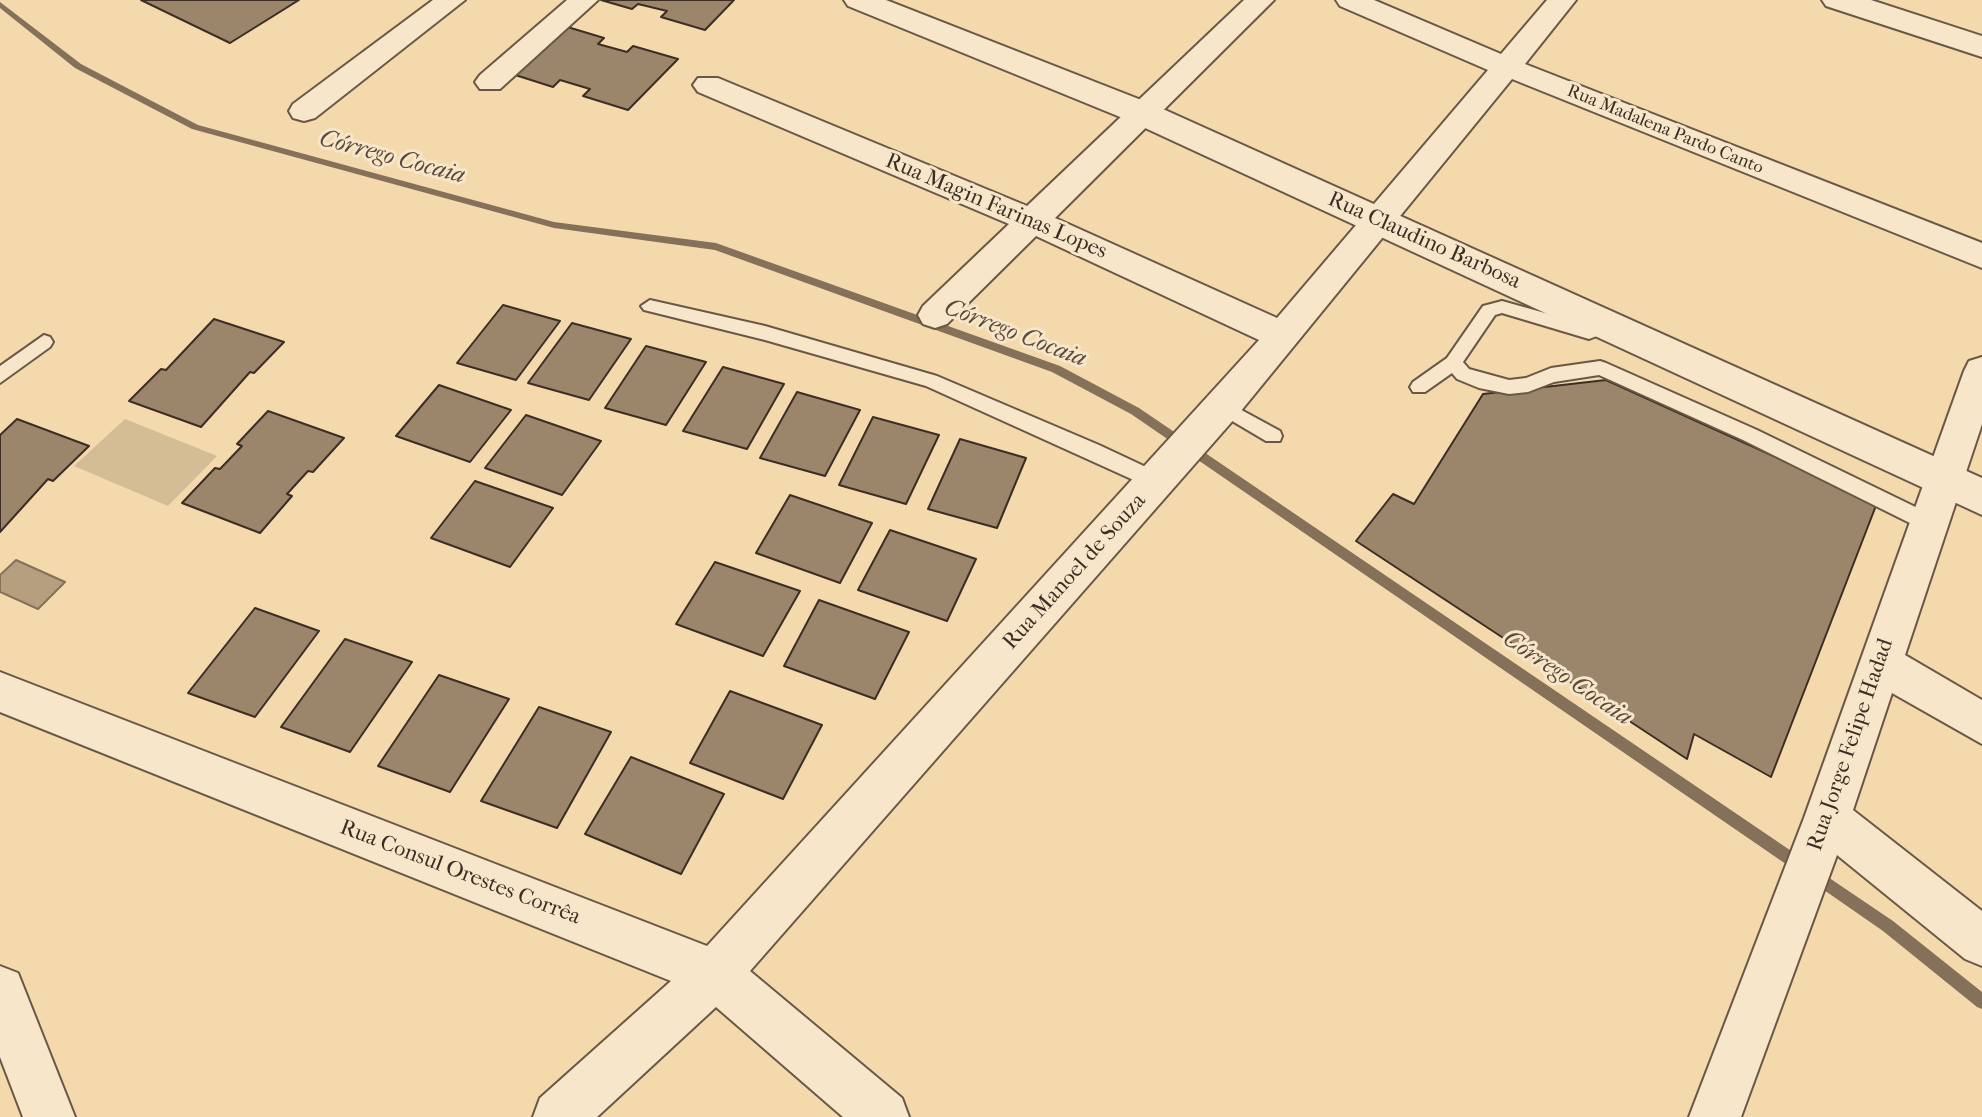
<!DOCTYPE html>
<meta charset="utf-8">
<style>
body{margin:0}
canvas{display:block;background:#f3d9ac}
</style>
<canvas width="1982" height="1117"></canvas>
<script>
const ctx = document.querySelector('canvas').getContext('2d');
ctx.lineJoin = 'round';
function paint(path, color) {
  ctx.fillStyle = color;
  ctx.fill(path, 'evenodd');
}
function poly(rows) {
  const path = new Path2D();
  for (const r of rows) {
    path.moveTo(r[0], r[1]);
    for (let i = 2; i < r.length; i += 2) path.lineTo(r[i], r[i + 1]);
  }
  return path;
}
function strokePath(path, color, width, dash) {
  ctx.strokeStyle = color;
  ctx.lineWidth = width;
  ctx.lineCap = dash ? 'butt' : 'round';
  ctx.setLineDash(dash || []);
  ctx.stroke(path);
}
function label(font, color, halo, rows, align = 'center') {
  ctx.font = font + ' "IM FELL French Canon",serif';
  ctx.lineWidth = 6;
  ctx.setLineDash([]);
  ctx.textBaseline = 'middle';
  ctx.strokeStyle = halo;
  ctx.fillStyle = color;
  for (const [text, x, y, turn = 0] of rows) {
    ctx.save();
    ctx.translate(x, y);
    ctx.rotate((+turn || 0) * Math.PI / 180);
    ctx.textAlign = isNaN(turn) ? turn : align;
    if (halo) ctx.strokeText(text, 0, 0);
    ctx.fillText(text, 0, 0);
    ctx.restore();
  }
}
paint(poly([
 [125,419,217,456,168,506,74,466]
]), '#d4bc95');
const water = poly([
 [16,560,65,582,38,609,0,592,0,575,16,560]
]);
paint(water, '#b59f7e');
strokePath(water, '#85715a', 2);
paint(poly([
 [0,2,81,64,198,125,554,222,716,243,1060,366,1139,408,1806,861,1808,866,1806,871,1801,873,1796,871,1131,414,1052,372,715,250,554,228,192,129,75,68,0,8,0,2],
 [1816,869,1893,921,1982,992,1982,1009,1977,1007,1883,931,1811,881,1809,876,1811,871,1816,869]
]), '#85715a');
const building = poly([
 [141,0,299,0,230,43,141,0],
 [601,0,734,0,705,30,661,17,667,11,638,4,632,9,601,0],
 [561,25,604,38,598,44,627,52,633,46,678,59,628,110,583,96,590,89,560,80,553,87,509,73,561,25],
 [503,305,560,321,516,380,457,363,503,305],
 [214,319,284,342,254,373,250,372,201,427,129,401,161,369,166,370,214,319],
 [572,323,631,339,589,400,528,383,572,323],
 [646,346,706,362,666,425,605,408,646,346],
 [723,367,784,384,747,449,683,431,723,367],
 [1606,380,1877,503,1771,777,1694,734,1687,759,1356,541,1393,494,1414,504,1483,394,1606,380],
 [439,385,511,410,470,462,396,436,439,385],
 [797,392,860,410,825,476,760,458,797,392],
 [268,411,344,438,313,472,308,471,287,494,292,496,260,533,182,503,215,468,220,469,242,446,237,444,268,411],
 [526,415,601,441,562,495,485,468,526,415],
 [873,417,939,435,906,504,839,485,873,417],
 [17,419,89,446,53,481,48,479,0,532,0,435,17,419],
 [960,439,1026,458,997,528,928,509,960,439],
 [475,481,553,508,510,567,431,538,475,481],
 [790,495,872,523,840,583,756,553,790,495],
 [890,530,976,559,947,621,858,590,890,530],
 [715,562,800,591,763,656,676,624,715,562],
 [819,600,909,632,875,699,784,666,819,600],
 [255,608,319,631,255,717,188,693,255,608],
 [345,639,412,662,350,752,281,727,345,639],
 [439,675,509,699,450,792,378,766,439,675],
 [730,691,822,725,783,799,690,763,730,691],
 [539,707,611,732,557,828,481,801,539,707],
 [631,757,724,794,681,874,585,834,631,757]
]);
paint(building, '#9b866b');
strokePath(building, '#3c2d25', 2);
const service = poly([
 [650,300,765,326,937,376,1099,445,1163,475,1166,481,1163,487,1149,487,926,386,765,340,644,310,641,306,650,300],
 [1502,301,1588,325,1609,318,1618,324,1615,329,1589,339,1502,313,1495,315,1463,362,1469,369,1509,380,1526,378,1551,368,1600,361,1606,363,1757,430,1936,517,1939,523,1936,529,1922,529,1743,440,1599,375,1554,382,1528,392,1509,394,1479,388,1457,379,1452,373,1425,392,1413,392,1410,387,1413,382,1447,358,1483,306,1502,301],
 [44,335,50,337,53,342,50,347,0,383,0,366,44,335],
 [1223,400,1280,431,1282,436,1280,441,1266,441,1217,412,1214,407,1217,402,1223,400]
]);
const minor = poly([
 [433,0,465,0,315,118,304,121,293,118,289,111,293,104,433,0],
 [567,0,598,0,500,89,480,89,475,82,480,75,567,0],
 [1244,0,1274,0,1055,218,1277,318,1488,70,1340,6,1336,0,1374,0,1501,54,1547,0,1576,0,1525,64,1982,243,1982,268,1512,79,1236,417,750,971,902,1098,909,1117,843,1117,716,1007,597,1117,533,1117,540,1098,671,981,0,712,0,672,707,946,1259,340,1036,236,947,324,935,328,923,324,918,315,923,306,1009,224,698,92,693,85,698,78,718,78,1027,206,1244,0],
 [1982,357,1982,424,1905,655,1982,700,1982,744,1892,693,1853,810,1982,911,1982,966,1965,959,1837,855,1741,1117,1689,1117,1804,818,1964,371,1969,361,1982,357],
 [0,966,18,973,75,1117,23,1117,0,1057,0,966]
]);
const tertiary = poly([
 [844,0,886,0,1154,105,1982,478,1982,515,1130,121,848,6,844,0],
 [1822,0,1871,0,1982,36,1982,57,1826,6,1822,0]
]);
strokePath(service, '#6a5847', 4);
strokePath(minor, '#6a5847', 4);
strokePath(tertiary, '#6a5847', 4);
paint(service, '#f7e6c9');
paint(minor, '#f7e6c9');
paint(tertiary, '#f7e6c9');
label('18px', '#3c2d25', '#f7e6c9', [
 ["Rua Madalena Pardo Canto",1665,130,22]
]);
label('22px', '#3c2d25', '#f7e6c9', [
 ["Rua Magin Farinas Lopes",996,207,23],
 ["Rua Claudino Barbosa",1424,241,24],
 ["Rua Manoel de Souza",1075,572,-48],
 ["Rua Jorge Felipe Hadad",1851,745,-71],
 ["Rua Consul Orestes Corrêa",460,873,21]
]);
label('italic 24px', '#5a4a3b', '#f7e6c9', [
 ["Córrego Cocaia",392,158,15],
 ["Córrego Cocaia",1015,334,21],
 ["Córrego Cocaia",1567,679,34]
]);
</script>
